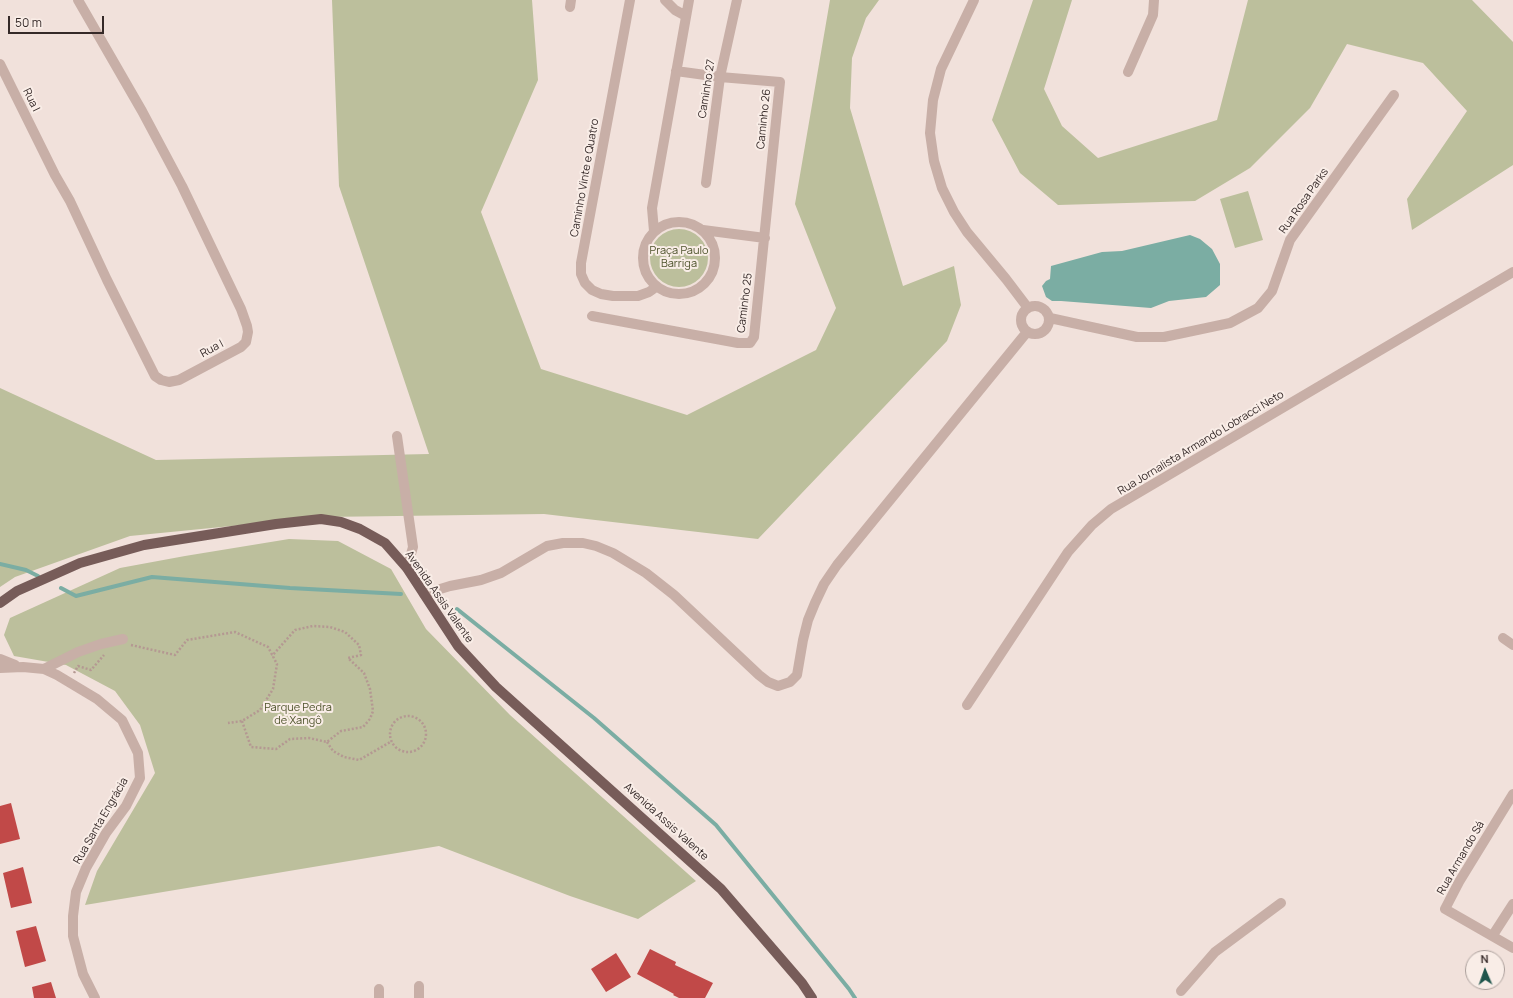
<!DOCTYPE html>
<meta charset="utf-8">
<style>
body{margin:0}
#map{position:relative;width:1513px;height:998px;overflow:hidden;background:#f1e1db;font-family:Manrope,sans-serif}
canvas{display:block}
.north{position:absolute;left:1465px;top:950px;width:40px;height:40px;box-sizing:border-box;background:#f9ede7;border:1px solid #ab9f9b;border-radius:50%;rotate:358deg;font-size:11px;font-weight:700;line-height:16px;text-align:center;color:#352928}
.north::after{content:'';display:block;margin:auto;width:14px;height:18px;background:#1f554c;clip-path:polygon(50% 0,100% 100%,50% 72%,0 100%)}
.scale{position:absolute;left:8px;top:16px;width:96px;height:18px;box-sizing:border-box;border:2px solid #352928;border-top:0;padding-left:5px;font-size:12px;line-height:14px;white-space:nowrap;color:#352928;-webkit-text-stroke:3px #f9ede7;paint-order:stroke}
</style>
<div id="map">
<canvas width="1513" height="998"></canvas>
<div class="north">N</div>
<div class="scale">50 m</div>
</div>
<script>
const ctx = document.querySelector('canvas').getContext('2d');
ctx.lineJoin = 'round';
function paint(path, color) {
  ctx.fillStyle = color;
  ctx.fill(path, 'evenodd');
}
function poly(rows) {
  const path = new Path2D();
  for (const r of rows) {
    if (r.length === 3) {
      path.moveTo(r[0] + r[2], r[1]);
      path.arc(r[0], r[1], r[2], 0, 2 * Math.PI);
      continue;
    }
    path.moveTo(r[0], r[1]);
    for (let i = 2; i < r.length; i += 2) path.lineTo(r[i], r[i + 1]);
  }
  return path;
}
function strokePath(path, color, width, dash) {
  ctx.strokeStyle = color;
  ctx.lineWidth = width;
  ctx.lineCap = dash ? 'butt' : 'round';
  ctx.setLineDash(dash || []);
  ctx.stroke(path);
}
function label(font, color, halo, rows, align = 'center') {
  ctx.font = font + ' Manrope,sans-serif';
  ctx.lineWidth = 4;
  ctx.setLineDash([]);
  ctx.textBaseline = 'middle';
  ctx.strokeStyle = halo;
  ctx.fillStyle = color;
  for (const [text, x, y, turn = 0] of rows) {
    ctx.save();
    ctx.translate(x, y);
    ctx.rotate((+turn || 0) * Math.PI / 180);
    ctx.textAlign = isNaN(turn) ? turn : align;
    if (halo) ctx.strokeText(text, 0, 0);
    ctx.fillText(text, 0, 0);
    ctx.restore();
  }
}
paint(poly([
 [332,0,532,0,538,80,481,212,541,369,687,415,816,350,836,308,795,204,830,0,879,0,866,18,852,58,850,108,903,286,954,266,961,305,947,341,758,539,544,514,323,517,130,536,15,577,0,587,0,388,156,460,429,454,339,186],
 [1033,0,1072,0,1044,89,1062,126,1098,158,1217,120,1248,0,1472,0,1513,42,1513,165,1412,230,1407,199,1467,111,1423,63,1347,44,1310,108,1250,168,1195,201,1058,205,1020,173,992,120],
 [1248,191,1263,240,1235,248,1220,199],
 [679,258,29],
 [289,539,338,541,391,569,426,629,510,715,696,881,638,919,570,896,439,846,85,905,97,871,155,773,140,725,115,691,66,665,14,656,4,635,10,618,120,568,185,556]
]), '#bcbf9c');
paint(poly([
 [1190,235,1200,239,1212,249,1220,264,1220,285,1206,297,1169,301,1151,308,1061,301,1052,301,1046,297,1042,286,1046,281,1050,279,1051,266,1102,252,1122,251]
]), '#7bada3');
strokePath(poly([
 [0,564,26,570,38,576],
 [61,588,76,596,152,577,290,588,401,594],
 [457,609,594,718,716,825,849,989,855,998]
]), '#7bada3', 4);
paint(poly([
 [11,803,20,839,0,844,0,806],
 [23,867,32,903,11,908,3,873],
 [36,926,46,961,25,967,16,931],
 [650,949,676,962,675,965,713,983,705,998,679,998,673,995,674,994,637,974],
 [616,953,631,977,606,992,591,969],
 [51,982,56,998,34,998,32,987]
]), '#c14948');
strokePath(poly([
 [131,645,175,655,187,640,235,632,268,647,277,664,273,689,260,710,242,721,228,723],
 [74,673,78,666,91,670,104,655],
 [408,734,18],
 [242,721,251,747,276,749,290,739,309,738,327,742,341,731,363,727,370,719,373,711,370,689,364,673,348,658,361,655,359,645,345,632,330,627,313,626,295,630,272,656],
 [327,742,333,751,344,757,359,760,392,741]
]), '#b49892', 2.5, [2, 2]);
strokePath(poly([
 [630,0,581,263,581,274,585,283,592,290,601,294,613,296,638,296,649,292,656,287],
 [665,0,675,10,686,16],
 [974,0,941,69,933,100,930,133,934,161,942,188,954,212,967,232,1006,279,1028,308],
 [570,7,571,0],
 [0,64,55,175,70,201,107,280,155,376,161,380,169,382,179,380,241,347,246,342,248,332,247,326,241,309,182,186,142,111,78,0],
 [1128,72,1153,15,1154,0],
 [706,183,720,77,737,0],
 [679,258,36],
 [703,230,765,238],
 [654,231,652,208,689,0],
 [1035,320,14],
 [592,316,738,343,750,343,754,337,780,82,720,77,676,71],
 [1050,318,1137,337,1164,337,1230,323,1258,308,1272,291,1290,240,1394,95],
 [397,436,413,547,407,568],
 [424,594,450,586,481,580,501,573,547,546,563,543,583,543,596,546,613,553,646,573,674,595,759,675,768,682,778,686,790,682,797,675,803,640,808,620,815,603,824,584,837,565,1027,332],
 [1503,638,1513,645],
 [0,659,15,665],
 [0,668,23,667,44,669,57,675,97,699,122,720,138,753,140,778,126,806,106,833,86,868,76,892,73,916,73,936,83,974,95,998],
 [44,669,78,652,101,644,123,639],
 [967,705,1068,552,1092,525,1111,509,1513,272],
 [1513,794,1459,882,1445,909,1513,948],
 [1493,935,1513,904],
 [419,986,419,998],
 [1181,991,1215,952,1281,903],
 [379,998,379,989]
]), '#c8afa7', 10);
strokePath(poly([
 [0,603,17,591,80,563,144,545,276,524,321,519,341,522,360,529,385,543,407,568,458,646,496,687,721,889,802,983,812,998]
]), '#775c59', 10);
label('11px', '#352928', '#f9ede7', [
 ["Caminho 27",707,89,-81],
 ["Rua I",31,100,64],
 ["Caminho 26",764,119,-84],
 ["Caminho Vinte e Quatro",585,178,-80],
 ["Rua Rosa Parks",1304,201,-55],
 ["Caminho 25",745,303,-83],
 ["Rua I",212,349,-28],
 ["Rua Jornalista Armando Lobracci Neto",1201,443,-31],
 ["Avenida Assis Valente",439,597,55],
 ["Rua Santa Engrácia",101,821,-60],
 ["Avenida Assis Valente",666,822,42],
 ["Rua Armando Sá",1461,858,-60]
]);
label('11px', '#4e532c', '#f9ede7', [
 ["Praça Paulo",679,251],
 ["Barriga",679,264],
 ["Parque Pedra",298,708],
 ["de Xangô",298,721]
]);
</script>
